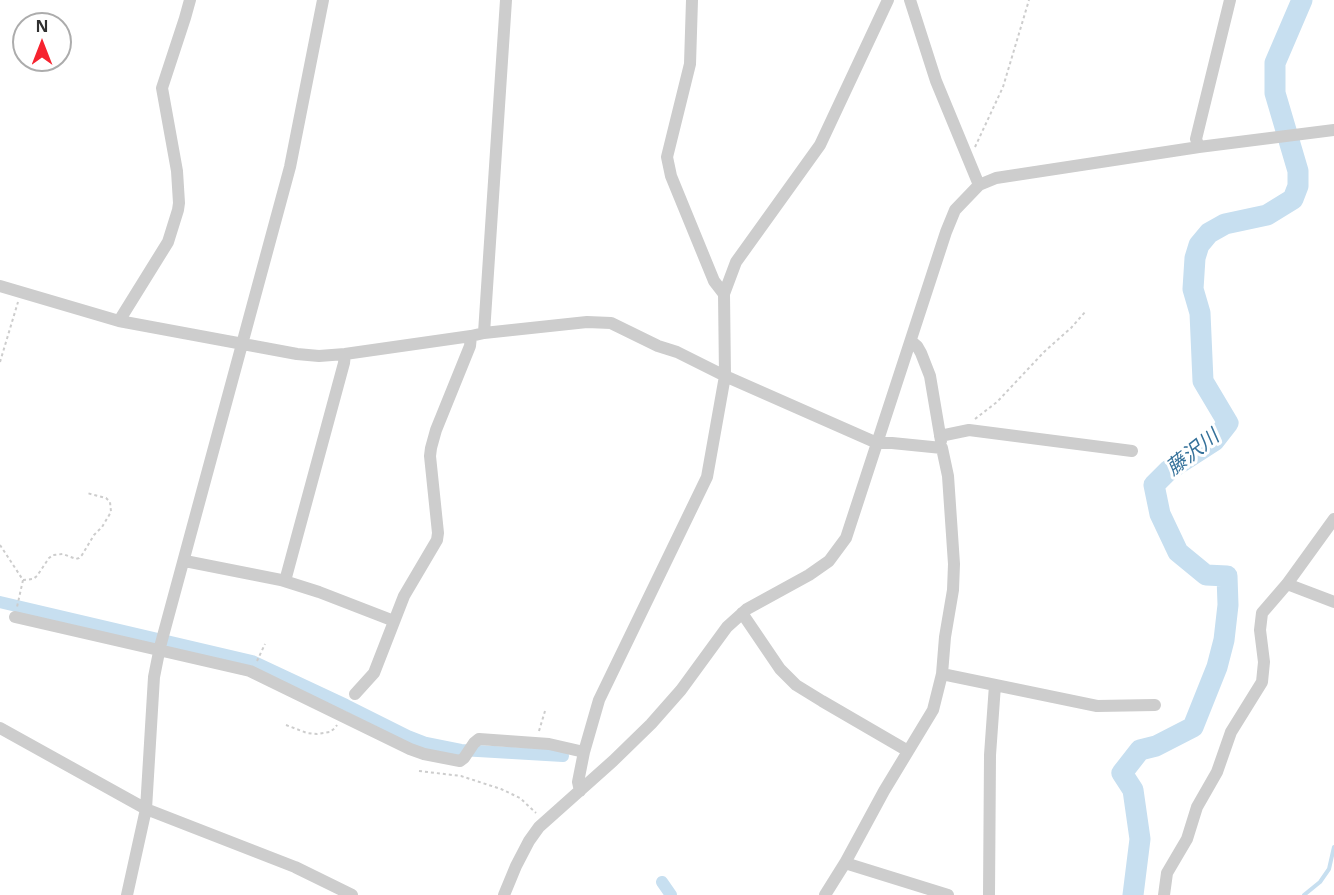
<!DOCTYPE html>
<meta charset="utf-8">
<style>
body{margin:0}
#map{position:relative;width:1334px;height:895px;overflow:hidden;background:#fff;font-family:"Noto Sans",sans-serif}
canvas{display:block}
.north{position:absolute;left:12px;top:12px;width:60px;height:60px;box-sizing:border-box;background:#fff;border:2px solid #acacac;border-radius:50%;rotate:0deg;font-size:16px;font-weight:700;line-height:24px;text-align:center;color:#303030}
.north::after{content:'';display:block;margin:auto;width:21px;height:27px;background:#f6232f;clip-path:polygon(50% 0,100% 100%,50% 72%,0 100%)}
</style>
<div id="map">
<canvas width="1334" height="895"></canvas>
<div class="north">N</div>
</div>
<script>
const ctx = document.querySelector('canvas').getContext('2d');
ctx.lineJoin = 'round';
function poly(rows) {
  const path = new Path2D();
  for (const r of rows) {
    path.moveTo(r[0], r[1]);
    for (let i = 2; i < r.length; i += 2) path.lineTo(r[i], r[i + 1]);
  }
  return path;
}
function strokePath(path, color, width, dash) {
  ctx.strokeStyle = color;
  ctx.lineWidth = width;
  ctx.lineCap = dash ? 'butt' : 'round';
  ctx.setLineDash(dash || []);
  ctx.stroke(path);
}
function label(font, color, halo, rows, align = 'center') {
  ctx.font = font + ' "Noto Sans","Noto Sans JP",sans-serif';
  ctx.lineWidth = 6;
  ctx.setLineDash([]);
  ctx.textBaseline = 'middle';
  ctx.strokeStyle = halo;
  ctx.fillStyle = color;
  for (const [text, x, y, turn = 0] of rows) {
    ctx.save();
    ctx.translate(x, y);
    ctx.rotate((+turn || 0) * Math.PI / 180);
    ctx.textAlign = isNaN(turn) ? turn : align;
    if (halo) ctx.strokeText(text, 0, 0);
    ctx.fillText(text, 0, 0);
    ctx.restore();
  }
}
strokePath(poly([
 [1304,895,1320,882,1329,869,1334,847]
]), '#c7dff0', 4);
strokePath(poly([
 [0,602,252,661,346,705,408,736,426,743,461,750,563,756],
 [662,882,671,895]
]), '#c7dff0', 12);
strokePath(poly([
 [1133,895,1140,839,1133,790,1122,773,1140,750,1156,746,1193,727,1217,667,1224,640,1228,605,1227,576,1206,575,1178,552,1160,514,1154,485,1169,470,1214,441,1228,423,1203,381,1200,313,1193,289,1195,258,1199,245,1209,233,1225,224,1267,215,1293,199,1298,186,1298,171,1275,93,1275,63,1302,0]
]), '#c7dff0', 21);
strokePath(poly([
 [975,147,1003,87,1029,0],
 [0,362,18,302],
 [975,419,997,402,1044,352,1071,328,1086,311],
 [0,545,23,580,17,607],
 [23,580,33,579,37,576,49,558,53,555,63,554,76,559,79,558,82,555,94,535,102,527,111,512,110,502,106,498,87,493],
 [257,661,265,644],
 [286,725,307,733,317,734,330,732,335,728,337,725],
 [539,731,545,711],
 [419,771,461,776,501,789,520,798,536,813]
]), '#cdcdcd', 2, [3, 3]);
strokePath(poly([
 [692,0,690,64,667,157,671,176,714,281,724,294],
 [910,0,936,81,979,185],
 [1199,147,1196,139,1230,0],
 [0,286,119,321,297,354,319,356,345,354,471,336,484,333,587,322,611,323,658,346,677,352,725,376,877,443,892,443,942,448,948,476,954,564,953,590,945,637,942,674,933,710,884,791,845,863,825,895],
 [119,321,168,242,178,210,179,203,177,171,162,88,185,18,190,0],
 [484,333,506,0],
 [911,341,917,346,921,353,930,376,941,441],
 [940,436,969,430,1132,451],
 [185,561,281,580,319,592,394,621],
 [285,581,344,363,345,354],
 [1287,584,1334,602],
 [742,613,780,669,796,685,822,701,908,751],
 [15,617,250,671,410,749,424,754,460,761,464,758,474,743,479,739,549,744,584,752],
 [942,674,1097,706,1155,705],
 [355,694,374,673,404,596,437,540,438,533,430,456,431,448,436,430,470,346,471,336],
 [0,728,146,809,295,867,352,895],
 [580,791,578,782,584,752,599,700,707,477,725,376,724,294,736,262,820,145,888,0],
 [845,863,948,895],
 [127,895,146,809,154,677,160,647,290,167,323,0],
 [504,895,516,866,529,841,539,827,613,761,651,724,681,690,727,627,747,609,809,575,829,561,846,538,946,232,955,210,979,185,996,178,1199,147,1334,130],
 [989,895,990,755,995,685],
 [1164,895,1167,873,1187,839,1197,807,1217,772,1231,732,1262,682,1264,662,1260,630,1262,613,1287,584,1334,519]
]), '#cdcdcd', 12);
label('italic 20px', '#35719a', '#fff', [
 ["藤沢川",1193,453,-38]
]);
</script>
